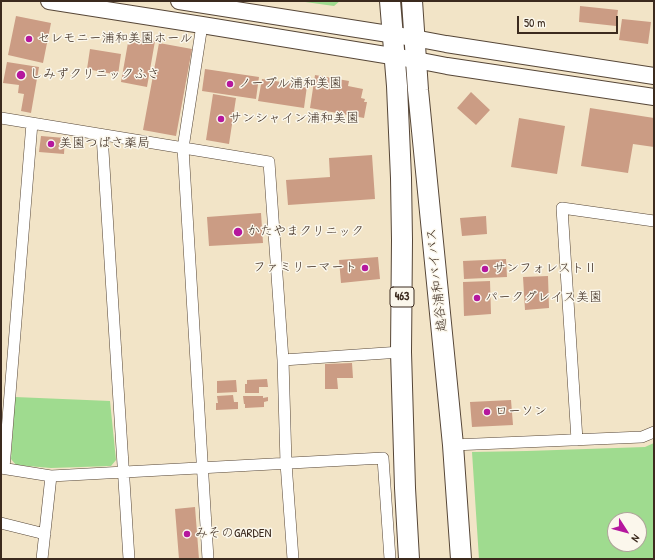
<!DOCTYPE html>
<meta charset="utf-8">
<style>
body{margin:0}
#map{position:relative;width:655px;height:560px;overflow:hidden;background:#f2e4c7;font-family:"Patrick Hand",sans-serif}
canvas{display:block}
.frame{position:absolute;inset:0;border:2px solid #3b2a1e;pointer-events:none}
.north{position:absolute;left:607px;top:512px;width:40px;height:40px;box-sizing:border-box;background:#fbf7ec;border:1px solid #aea59a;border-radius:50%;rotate:126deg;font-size:11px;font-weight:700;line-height:16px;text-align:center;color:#3b2a1e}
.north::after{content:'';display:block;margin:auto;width:14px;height:18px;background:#b5179e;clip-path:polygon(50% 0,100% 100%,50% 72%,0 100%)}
.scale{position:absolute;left:517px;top:16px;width:101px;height:18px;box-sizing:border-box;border:2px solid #3b2a1e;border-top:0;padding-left:5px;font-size:12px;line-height:14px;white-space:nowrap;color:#3b2a1e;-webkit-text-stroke:3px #fbf7ec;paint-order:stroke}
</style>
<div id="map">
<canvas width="655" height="560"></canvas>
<div class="frame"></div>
<div class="north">N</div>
<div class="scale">50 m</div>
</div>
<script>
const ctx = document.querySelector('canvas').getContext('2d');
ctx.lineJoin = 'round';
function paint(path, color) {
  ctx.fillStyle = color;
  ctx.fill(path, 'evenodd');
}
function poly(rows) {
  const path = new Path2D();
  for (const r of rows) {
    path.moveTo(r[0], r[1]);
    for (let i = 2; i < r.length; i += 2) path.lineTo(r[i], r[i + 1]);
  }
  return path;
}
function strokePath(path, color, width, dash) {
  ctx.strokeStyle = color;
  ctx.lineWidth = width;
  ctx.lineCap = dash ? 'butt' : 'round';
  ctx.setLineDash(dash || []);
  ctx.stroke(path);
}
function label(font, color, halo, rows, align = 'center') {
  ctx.font = font + ' "Patrick Hand","Klee One",sans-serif';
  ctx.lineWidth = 3;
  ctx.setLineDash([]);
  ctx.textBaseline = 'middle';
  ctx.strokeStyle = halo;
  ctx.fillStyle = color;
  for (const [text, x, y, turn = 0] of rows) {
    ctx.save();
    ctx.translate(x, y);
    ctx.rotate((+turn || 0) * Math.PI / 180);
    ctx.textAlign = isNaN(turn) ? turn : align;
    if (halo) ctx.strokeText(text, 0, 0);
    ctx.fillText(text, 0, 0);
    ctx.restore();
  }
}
paint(poly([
 [298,1,340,1,334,6],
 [15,397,110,401,116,460,111,466,51,468,16,465,11,459],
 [654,443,654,559,479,559,472,452,527,451,645,447],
 [615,520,639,520,639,544,615,544]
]), '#9fdb8f');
paint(poly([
 [580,6,618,10,616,26,579,22],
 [16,16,51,23,43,63,8,55],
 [622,19,651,22,648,44,619,40],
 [129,37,155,41,147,87,121,82],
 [159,43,192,49,176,136,143,130],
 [90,49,121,54,118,75,87,69],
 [7,62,39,67,31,113,21,111,24,94,18,93,19,85,3,83],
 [205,69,259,77,256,99,202,91],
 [315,75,349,81,348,86,363,89,361,98,365,99,364,102,367,102,364,118,310,108],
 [262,79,307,86,304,108,258,101],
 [471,92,490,110,476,125,457,108],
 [213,94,236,98,229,144,206,140],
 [590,108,654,118,654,147,633,144,628,173,581,166],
 [519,118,565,126,557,174,511,167],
 [41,136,65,138,64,154,39,152],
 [372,155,375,199,288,205,286,180,330,177,329,158],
 [261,213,263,243,209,246,207,217],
 [486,216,487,234,462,236,460,218],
 [378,257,380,279,341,283,339,260],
 [506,259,507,277,464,279,463,261],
 [548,276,549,308,525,310,523,277],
 [490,281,491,314,464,316,463,282],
 [352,363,353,378,337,378,338,389,325,389,325,364],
 [267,379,268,387,259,387,259,393,245,393,245,384,247,384,247,380],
 [236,380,237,392,217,393,217,381],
 [233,395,234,402,238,402,238,409,216,410,216,403,218,403,217,396],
 [243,396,263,396,263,398,268,397,268,401,264,402,264,407,245,408,245,404,244,404],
 [511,400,513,425,472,427,470,402],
 [195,507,199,559,179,559,175,509]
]), '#cb9c84');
const street = poly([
 [202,25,183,148,208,559],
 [1,118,269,162,283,360,401,352],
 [102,135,129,559],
 [283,360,286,463,293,559],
 [577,440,562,208,654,221],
 [453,445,642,437,654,432],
 [1,468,51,476,42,559],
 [4,468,32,123],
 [51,476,383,458,390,559],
 [1,523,45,534]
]);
const secondary = poly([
 [49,1,202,25,416,60,447,66,654,97],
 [179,1,414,38,446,44,654,76]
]);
const highway = poly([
 [390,1,397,86,401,178,402,240,401,352,405,488,409,559],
 [412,1,418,90,453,445,461,559]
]);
strokePath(street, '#564637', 12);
strokePath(secondary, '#564637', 18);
strokePath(highway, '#564637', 22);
strokePath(street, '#fff', 11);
strokePath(secondary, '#fff', 16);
strokePath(highway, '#fff', 20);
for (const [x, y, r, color] of [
 [29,39,4,"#b5179e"],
 [21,75,5,"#b5179e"],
 [230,84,4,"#b5179e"],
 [221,119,4,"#b5179e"],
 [51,144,4,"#b5179e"],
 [238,232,5,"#b5179e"],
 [365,268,4,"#b5179e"],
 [485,269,4,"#b5179e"],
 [477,298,4,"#b5179e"],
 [487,412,4,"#b5179e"],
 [187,534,4,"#b5179e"]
]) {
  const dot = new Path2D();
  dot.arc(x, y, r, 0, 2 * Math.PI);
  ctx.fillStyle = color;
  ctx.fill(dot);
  strokePath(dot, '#fbf7ec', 1.5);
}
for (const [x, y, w] of [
 [402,297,24]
]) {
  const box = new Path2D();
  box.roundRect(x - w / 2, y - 10, w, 20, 3);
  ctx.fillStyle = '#fbf7ec';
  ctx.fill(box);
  strokePath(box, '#3b2a1e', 1);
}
label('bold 12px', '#3b2a1e', null, [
 ["463",402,297]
]);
label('13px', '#3b2a1e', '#fbf7ec', [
 ["セレモニー浦和美園ホール",37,39],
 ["しみずクリニックふさ",30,75],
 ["ノーブル浦和美園",238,84],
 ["サンシャイン浦和美園",229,119],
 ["美園つばさ薬局",59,144],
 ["かたやまクリニック",247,232],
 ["ファミリーマート",357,268,"right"],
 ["サンフォレストⅡ",493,269],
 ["パークグレイス美園",485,298],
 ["ローソン",495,412],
 ["みそのGARDEN",195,534]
], 'left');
label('13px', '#3b2a1e', '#fbf7ec', [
 ["越谷浦和バイパス",437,280,-96]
]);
</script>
